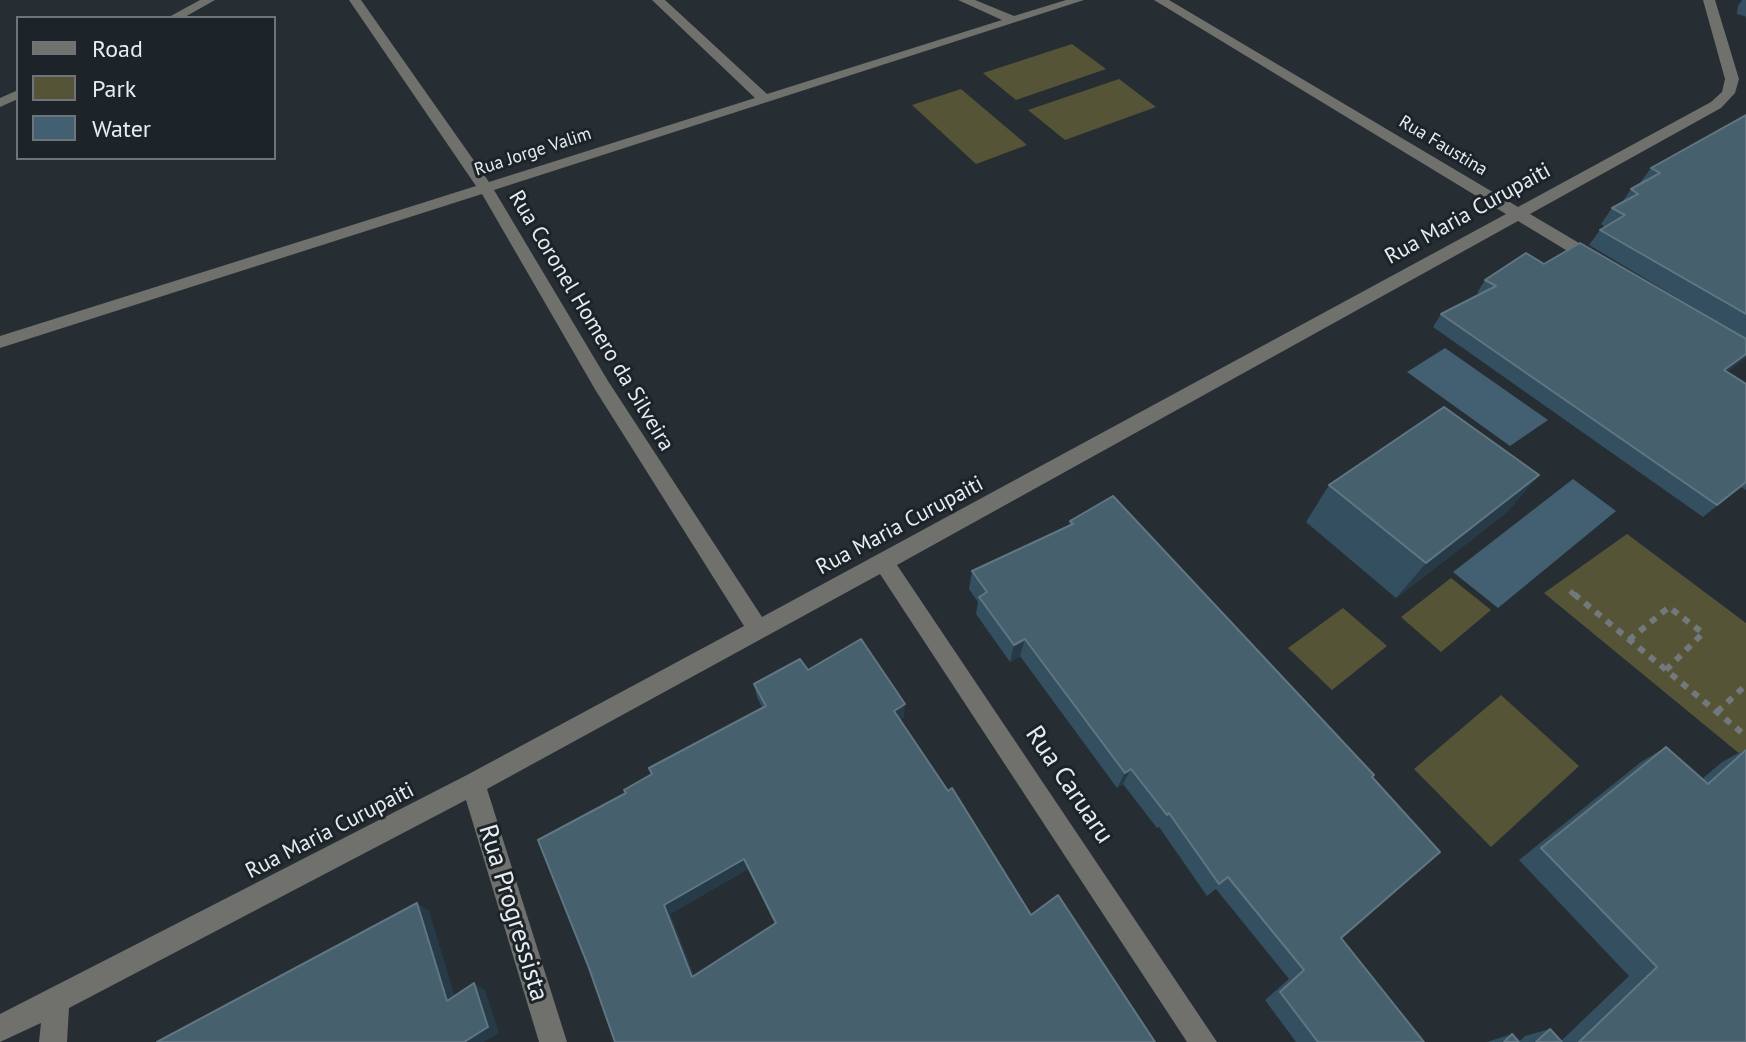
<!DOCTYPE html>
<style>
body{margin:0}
#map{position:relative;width:1746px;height:1042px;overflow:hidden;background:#272e33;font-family:"PT Sans",sans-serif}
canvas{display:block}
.legend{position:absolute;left:16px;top:16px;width:260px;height:144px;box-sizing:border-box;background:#1d2429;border:2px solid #6e7478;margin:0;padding:10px 14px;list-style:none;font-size:24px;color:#e7ecef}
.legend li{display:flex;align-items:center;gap:16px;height:40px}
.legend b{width:40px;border:2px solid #6e7478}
</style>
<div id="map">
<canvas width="1746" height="1042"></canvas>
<ul class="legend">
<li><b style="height:10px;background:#70706c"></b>Road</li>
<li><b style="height:22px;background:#565437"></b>Park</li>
<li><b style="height:22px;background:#426072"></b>Water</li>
</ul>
</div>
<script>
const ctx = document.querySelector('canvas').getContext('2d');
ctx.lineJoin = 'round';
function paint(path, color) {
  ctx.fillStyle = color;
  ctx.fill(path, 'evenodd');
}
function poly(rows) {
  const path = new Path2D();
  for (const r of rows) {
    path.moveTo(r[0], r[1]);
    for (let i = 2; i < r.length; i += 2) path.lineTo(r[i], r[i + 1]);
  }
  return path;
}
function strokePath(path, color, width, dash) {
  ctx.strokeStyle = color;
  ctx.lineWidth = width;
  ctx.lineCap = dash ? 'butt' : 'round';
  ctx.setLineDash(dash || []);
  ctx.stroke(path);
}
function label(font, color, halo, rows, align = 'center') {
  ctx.font = font + ' "PT Sans",sans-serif';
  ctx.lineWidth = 6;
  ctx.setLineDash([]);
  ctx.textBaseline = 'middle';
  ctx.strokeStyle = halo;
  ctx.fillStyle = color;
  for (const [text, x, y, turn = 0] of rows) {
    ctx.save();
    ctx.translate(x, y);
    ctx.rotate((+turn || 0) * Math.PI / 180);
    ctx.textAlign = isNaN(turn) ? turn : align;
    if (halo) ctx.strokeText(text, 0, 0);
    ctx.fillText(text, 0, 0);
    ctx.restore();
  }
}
paint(poly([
 [1072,44,1106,69,1016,100,983,73],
 [1119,79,1156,107,1065,140,1028,110],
 [961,89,1027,145,976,164,912,105],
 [1627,534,1746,623,1746,759,1544,593],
 [1451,578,1491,610,1441,652,1401,617],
 [1343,608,1387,646,1332,690,1288,648],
 [1501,695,1579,766,1491,847,1414,769]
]), '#565437');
paint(poly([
 [1445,348,1548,420,1510,446,1407,372],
 [1573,479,1616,511,1498,608,1453,572]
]), '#426072');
strokePath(poly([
 [1570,591,1576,596]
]), '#72797d', 5, [6, 6]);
strokePath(poly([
 [1574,594,1746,736],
 [1629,640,1669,607,1703,633,1666,670],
 [1717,712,1746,685]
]), '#72797d', 6, [7, 7]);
paint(poly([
 [200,0,215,0,183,18,167,18,200,0],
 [349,0,361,0,489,182,755,98,652,0,665,0,767,94,1002,20,958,0,975,0,1014,16,1066,0,1084,0,494,190,608,381,762,617,1506,214,1154,0,1169,0,1518,207,1711,102,1722,92,1725,79,1703,0,1715,0,1739,79,1735,93,1721,108,1530,214,1601,256,1601,264,1589,264,1518,221,897,565,1217,1042,1187,1042,880,574,487,789,567,1042,539,1042,466,800,69,1008,67,1042,39,1042,41,1023,0,1042,0,1014,465,776,744,626,596,391,482,194,0,348,0,336,476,186,349,0],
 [18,90,18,99,0,107,0,98,18,90]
]), '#70706c');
paint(poly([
 [1742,0,1746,0,1746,19,1745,16,1737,14,1738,6],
 [1746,115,1746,339,1589,245,1600,230,1605,227,1601,224,1612,208,1621,204,1631,189,1639,184,1651,168],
 [1544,264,1746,339,1746,357,1727,372,1746,384,1746,490,1741,487,1703,517,1433,327,1441,314,1480,294,1477,293,1485,280],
 [1539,475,1506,513,1396,598,1306,522,1329,485],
 [1070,521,1372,777,1341,938,1424,1042,1296,1042,1265,1000,1289,979,1216,889,1207,896,1159,827,1157,828,1123,784,1117,788,1020,656,1010,662,976,614,978,602,969,589,972,571,1069,525],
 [808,670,904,717,900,720,1031,915,1155,1042,615,1042,626,793,762,707,757,697,754,684],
 [748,869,775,924,694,976,670,914],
 [1666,747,1702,779,1722,762,1746,749,1746,1042,1536,1042,1561,1041,1629,976,1519,860,1641,762],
 [1550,1029,1536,1042,1487,1042,1512,1034,1519,1042,1525,1036]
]), '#344f5f');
paint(poly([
 [1746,354,1745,359,1711,383,1724,370],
 [1539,475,1506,513,1396,598,1426,563],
 [1025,639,1020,656,1010,662,1014,645],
 [905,704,904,717,893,724,894,711],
 [1131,769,1123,784,1117,788,1125,773],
 [744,859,748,869,670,914,697,984,692,977,664,905],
 [417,903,429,911,458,1007,447,1001],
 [474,983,485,990,499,1033,484,1042,464,1042]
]), '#263b47');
const building = poly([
 [1746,115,1746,314,1600,230,1625,215,1612,208,1638,194,1631,189,1660,173,1651,168,1746,115],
 [1580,243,1746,339,1746,354,1724,370,1746,384,1746,482,1717,505,1441,314,1496,286,1485,280,1526,253,1544,264,1580,243],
 [1444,407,1539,475,1426,563,1329,485,1444,407],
 [1113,496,1374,775,1372,777,1440,852,1341,938,1424,1042,1318,1042,1280,992,1304,970,1228,877,1219,884,1169,813,1167,815,1131,769,1125,773,1025,639,1014,645,979,597,987,592,972,571,1073,524,1070,521,1113,496],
 [861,639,905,704,894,711,948,791,952,788,1031,915,1058,895,1155,1042,615,1042,589,968,538,840,626,793,624,790,652,774,649,768,766,706,754,684,800,659,808,670,861,639],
 [744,859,776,923,692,977,664,905,744,859],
 [1666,747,1708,784,1746,750,1746,1042,1579,1042,1657,967,1541,848,1666,747],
 [417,903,447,1001,474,983,488,1027,464,1042,157,1042,417,903],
 [1550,1029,1562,1042,1536,1042,1550,1029],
 [1512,1034,1519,1042,1504,1042,1512,1034]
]);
paint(building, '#47606e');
strokePath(building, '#607682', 2);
label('18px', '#e7ecef', '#1d2429', [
 ["Rua Faustina",1443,146,31],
 ["Rua Jorge Valim",533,152,-18]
]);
label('22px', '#e7ecef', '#1d2429', [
 ["Rua Maria Curupaiti",1468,214,-29],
 ["Rua Coronel Homero da Silveira",591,321,59],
 ["Rua Maria Curupaiti",900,526,-28],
 ["Rua Maria Curupaiti",330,831,-27]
]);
label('26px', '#e7ecef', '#1d2429', [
 ["Rua Caruaru",1069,785,56],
 ["Rua Progressista",513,913,73]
]);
</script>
